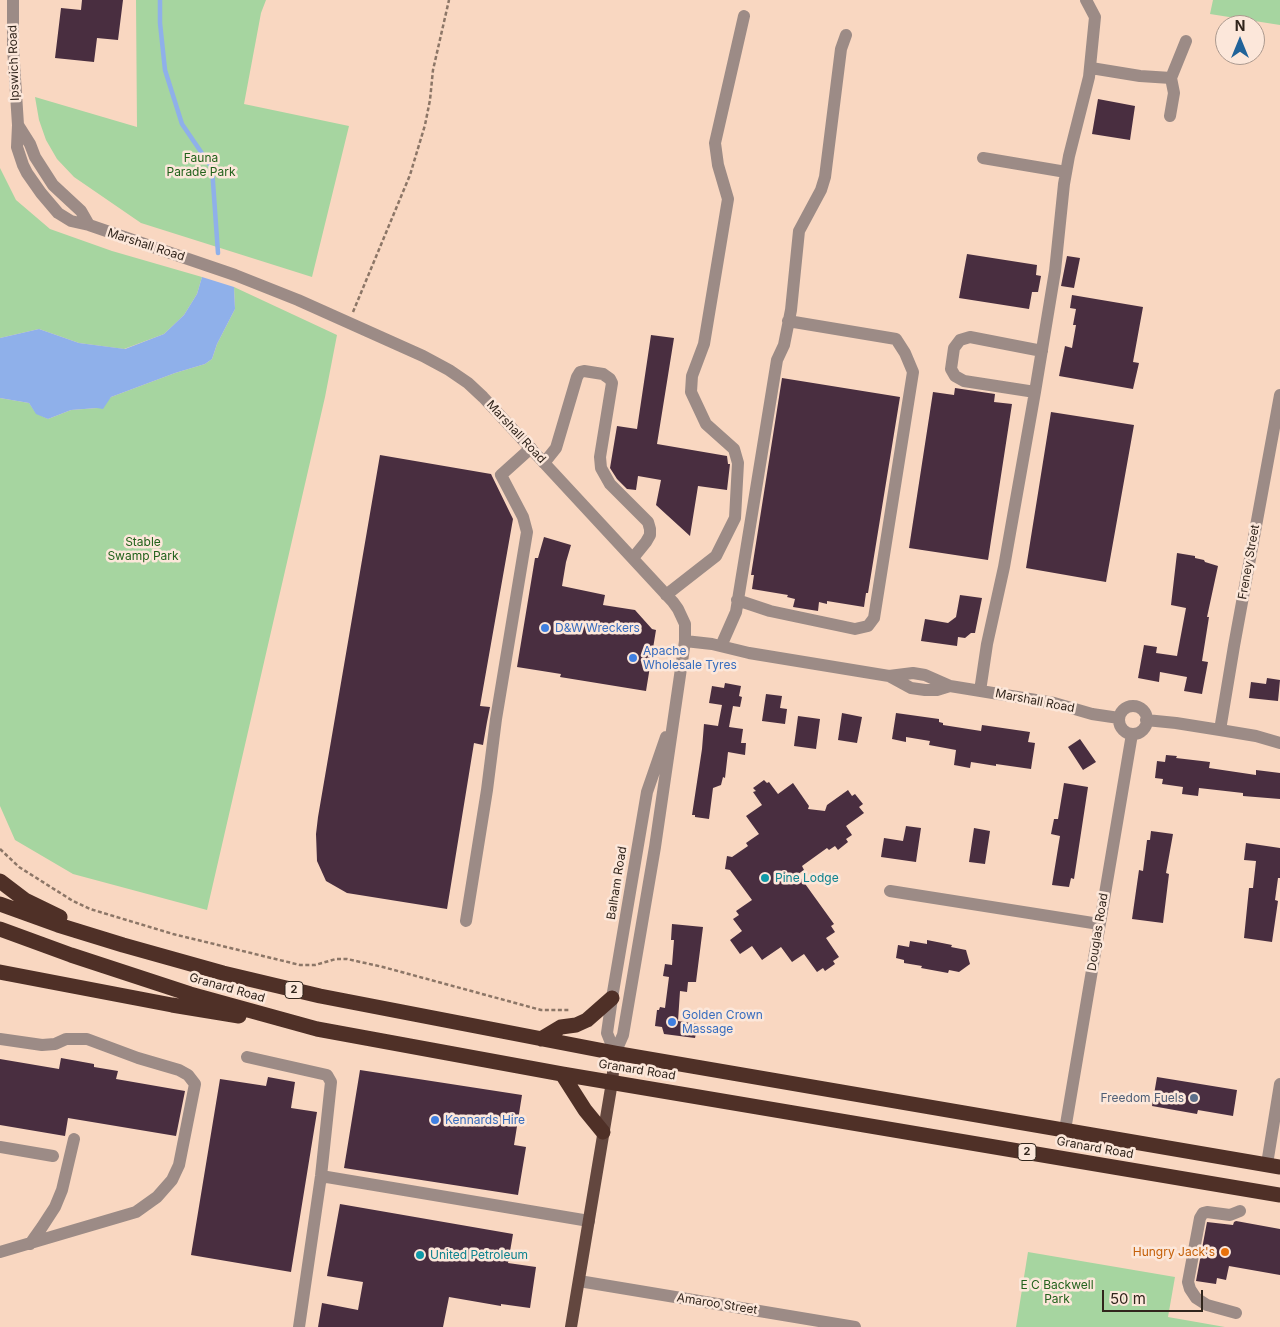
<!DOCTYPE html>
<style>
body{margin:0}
#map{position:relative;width:1280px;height:1327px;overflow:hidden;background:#f9d7c1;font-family:Inter,sans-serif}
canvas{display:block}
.north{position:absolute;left:1215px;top:15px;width:50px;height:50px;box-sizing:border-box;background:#fce7da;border:1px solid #ab998e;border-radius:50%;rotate:0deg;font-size:14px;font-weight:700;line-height:20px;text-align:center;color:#31251c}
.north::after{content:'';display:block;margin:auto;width:18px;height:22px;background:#216399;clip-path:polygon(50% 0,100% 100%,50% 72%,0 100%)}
.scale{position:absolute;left:1102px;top:1290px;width:101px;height:22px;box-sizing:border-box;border:2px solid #31251c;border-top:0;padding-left:6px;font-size:15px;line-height:18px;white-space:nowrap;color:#31251c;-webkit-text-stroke:4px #fce7da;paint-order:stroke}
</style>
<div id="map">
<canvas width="1280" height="1327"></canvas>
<div class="north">N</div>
<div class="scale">50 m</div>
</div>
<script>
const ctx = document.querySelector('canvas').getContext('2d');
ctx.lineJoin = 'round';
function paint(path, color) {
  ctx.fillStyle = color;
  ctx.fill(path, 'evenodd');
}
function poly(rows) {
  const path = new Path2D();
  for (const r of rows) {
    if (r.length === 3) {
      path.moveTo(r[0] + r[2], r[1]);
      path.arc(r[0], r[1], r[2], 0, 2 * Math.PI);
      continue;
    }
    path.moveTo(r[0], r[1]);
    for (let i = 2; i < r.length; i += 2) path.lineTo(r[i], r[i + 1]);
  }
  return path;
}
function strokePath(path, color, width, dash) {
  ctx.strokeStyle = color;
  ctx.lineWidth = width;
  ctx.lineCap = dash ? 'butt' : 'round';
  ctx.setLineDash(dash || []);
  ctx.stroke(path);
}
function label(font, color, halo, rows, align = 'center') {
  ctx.font = font + ' Inter,sans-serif';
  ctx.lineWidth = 5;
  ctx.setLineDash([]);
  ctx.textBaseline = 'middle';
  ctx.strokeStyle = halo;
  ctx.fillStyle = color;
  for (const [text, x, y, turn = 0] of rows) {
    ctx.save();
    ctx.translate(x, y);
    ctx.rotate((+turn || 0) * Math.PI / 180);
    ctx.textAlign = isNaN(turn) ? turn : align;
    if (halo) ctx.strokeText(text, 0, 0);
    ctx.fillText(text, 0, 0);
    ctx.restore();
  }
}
paint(poly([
 [136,0,266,0,261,13,244,104,349,126,312,277,141,223,74,177,57,159,46,140,39,120,35,97,137,127],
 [1213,0,1280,0,1280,25,1210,14],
 [0,168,16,200,50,229,112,251,202,277,197,294,184,315,164,334,124,349,79,343,39,329,0,338],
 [234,287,337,335,325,397,207,910,73,874,15,840,0,806,0,398,29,403,36,413,48,419,71,410,97,408,111,397,175,373,205,364,212,359,217,344,235,309],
 [1028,1252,1175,1277,1168,1317,1225,1327,1016,1327]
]), '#a6d5a0');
paint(poly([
 [202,277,234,287,235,309,217,344,212,359,205,364,175,373,111,397,103,409,97,408,71,410,48,419,36,414,29,403,0,398,0,338,39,329,79,343,125,349,164,334,184,315,197,294]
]), '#8fb0ea');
strokePath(poly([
 [160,0,160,23,165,70,182,124,212,168,218,253]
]), '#8fb0ea', 4.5);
paint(poly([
 [82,0,123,0,118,40,97,38,94,62,55,58,61,8,81,10],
 [1098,99,1135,106,1130,140,1092,134],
 [967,254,1037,265,1036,275,1041,276,1038,292,1032,292,1029,309,959,298],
 [1067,256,1080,258,1074,288,1061,286],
 [1072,295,1143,307,1133,362,1139,363,1133,389,1059,376,1065,346,1072,348,1076,325,1073,325,1076,309,1070,308],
 [651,335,674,338,657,444,727,456,728,464,730,464,727,490,698,486,690,536,656,505,661,480,638,476,636,490,627,489,617,479,610,468,617,426,637,429],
 [782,378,900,397,868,593,866,593,864,607,827,601,827,604,819,602,818,611,793,607,795,599,787,597,788,595,752,589,754,575,751,575],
 [955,388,995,394,994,402,1012,404,988,560,909,548,933,392,954,395],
 [1051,412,1134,425,1106,582,1026,568],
 [380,455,491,474,513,519,480,706,490,707,487,722,483,745,474,743,447,909,347,893,326,881,317,861,316,834,318,817],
 [544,537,571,545,566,562,562,586,605,595,603,605,635,610,652,629,656,630,646,691,560,677,561,674,517,667,535,558,538,558],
 [1177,553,1195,556,1195,558,1204,560,1205,562,1218,566,1207,617,1209,617,1202,661,1208,662,1202,694,1184,691,1187,677,1160,672,1159,682,1138,678,1144,645,1157,647,1156,653,1177,656,1186,608,1171,605],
 [960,595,982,598,975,633,971,633,965,638,958,637,957,646,921,641,925,619,948,623,956,617],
 [1267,678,1280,680,1278,701,1249,698,1251,682,1266,684],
 [725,683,741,686,739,696,742,697,740,707,733,706,729,727,743,729,741,743,746,743,745,755,728,752,725,778,723,777,721,785,713,788,709,819,695,817,695,815,692,815,702,749,704,724,718,726,722,705,709,703,712,686,724,688],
 [766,694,782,696,780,708,787,709,785,724,762,721],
 [842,713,862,717,857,743,838,740],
 [896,713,939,719,939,722,943,723,943,725,981,731,982,725,1030,732,1028,742,1035,743,1031,769,996,764,996,766,971,762,970,768,954,765,956,750,929,745,930,741,906,737,906,742,892,739],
 [798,716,820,719,816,749,794,746],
 [1080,739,1096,762,1083,770,1068,747],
 [1166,755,1177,756,1176,758,1210,762,1209,768,1256,775,1256,770,1280,773,1280,799,1243,796,1243,793,1199,788,1198,796,1182,794,1183,787,1162,784,1163,779,1155,778,1157,761,1165,762],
 [764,780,767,783,769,782,778,794,793,783,809,806,808,809,825,811,827,805,848,790,852,796,855,794,863,804,859,807,864,813,846,826,852,835,846,839,848,842,838,850,835,846,829,850,827,848,802,866,804,870,798,874,834,924,831,926,835,932,826,938,839,957,833,961,835,964,825,971,823,968,817,972,804,954,792,962,781,947,762,960,752,946,740,954,730,940,742,931,733,919,739,915,736,911,752,900,730,870,725,869,727,856,732,857,748,846,746,843,759,834,746,816,762,805,753,792,756,791,753,788],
 [1064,783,1088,787,1074,879,1071,878,1069,887,1052,885,1060,836,1051,834,1054,819,1058,819],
 [906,826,921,828,916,862,881,857,884,838,903,841],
 [974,828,990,831,985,864,969,862],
 [1151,831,1173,834,1166,873,1169,874,1163,923,1132,919,1139,870,1143,871,1147,840,1150,840],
 [1246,843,1280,848,1280,878,1278,878,1275,900,1278,901,1272,942,1244,938,1249,888,1253,888,1256,861,1244,860],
 [672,924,703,927,696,982,688,982,687,992,680,991,678,1021,698,1024,695,1038,664,1034,662,1027,655,1026,657,1010,659,1010,660,1007,665,1008,669,977,663,976,665,964,672,965,674,940,671,940],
 [927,940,952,945,951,947,966,950,970,964,959,972,949,970,948,973,921,968,922,966,904,963,904,960,896,958,898,945,909,947,910,941,927,944],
 [61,1058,94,1064,94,1067,118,1071,116,1079,185,1091,176,1136,68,1118,65,1136,0,1125,0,1059,59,1069],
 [360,1070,522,1095,514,1145,526,1147,518,1195,344,1168],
 [268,1077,295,1082,291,1108,317,1112,291,1272,191,1255,220,1079,266,1086],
 [1157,1077,1237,1090,1233,1116,1198,1110,1197,1114,1152,1106],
 [340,1204,513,1234,508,1263,536,1267,530,1308,501,1304,501,1306,449,1297,443,1327,318,1327,322,1303,358,1310,363,1282,327,1276],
 [1236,1221,1280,1229,1280,1275,1229,1266,1226,1280,1217,1278,1216,1284,1196,1281,1207,1222,1233,1225,1234,1222]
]), '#492e40');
strokePath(poly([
 [353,312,410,175,425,125,430,100,433,70,449,0],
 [0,849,19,867,73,901,90,909,173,934,300,965,315,965,336,959,347,959,383,967,541,1010,570,1010]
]), '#8c7667', 2.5, [4, 2.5]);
strokePath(poly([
 [13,0,13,47,18,125,17,147,23,165,27,173,41,193,58,213,71,221,89,225,191,260,235,275,298,300,423,356,449,370,468,383,483,397,673,602,678,609,685,624,685,641,655,847,623,1035,615,1053],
 [1091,68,1140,76,1171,78,1186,41],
 [1170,116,1174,93,1171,78],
 [18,125,30,144,35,157,53,185,81,211,89,225],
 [983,158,1066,172],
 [1035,392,964,381,955,376,951,369,954,348,960,340,970,337,1042,351],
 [544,463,556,448,577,377,580,372,584,371,603,374,610,379,612,383,600,457,601,468,610,484,648,522,650,529,650,535,646,542,633,558],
 [666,595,716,556,735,518,738,463,734,449,706,424,691,392,692,376,704,344,728,199,718,165,715,143,744,16],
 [737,600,770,611,855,629,868,626,874,618,913,372,905,353,896,339,788,321],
 [685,641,712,644,749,653,889,676,913,673,925,675,950,686,1054,703,1092,714,1119,718],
 [721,646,736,612,777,360,784,345,791,310,799,231,821,190,825,177,841,49,846,35],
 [889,676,911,688,925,690,937,690,950,686],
 [980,691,987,644,1004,567,1035,392,1055,271,1064,184,1069,156,1089,77,1095,17,1086,0],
 [1133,720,14],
 [1146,720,1176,723,1220,730,1256,736,1280,743],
 [1220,730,1234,646,1280,395],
 [890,891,1099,924],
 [466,921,487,790,496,719,527,532,523,517,501,475,531,448],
 [0,1039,42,1045,55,1044,66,1039,87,1039,138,1058,179,1070,188,1075,195,1084,179,1165,172,1180,157,1197,136,1212,0,1252],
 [615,1053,607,1033,612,998,647,792,666,737],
 [247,1057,327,1075,331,1082,321,1176,299,1327],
 [1065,1130,1132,734],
 [0,1147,53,1156],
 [1267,1164,1280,1084],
 [321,1176,589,1221],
 [30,1244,42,1227,55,1207,62,1190,74,1139],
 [579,1281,855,1327],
 [1236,1313,1207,1305,1196,1298,1190,1289,1188,1282,1200,1218,1203,1213,1207,1212,1230,1215,1240,1211]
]), '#9c8b86', 12);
strokePath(poly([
 [571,1327,612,1082,615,1053]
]), '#63473f', 12);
strokePath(poly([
 [0,881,25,900,60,917],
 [0,904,58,925,123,945,223,973,320,996,615,1053,1280,1167],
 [0,929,71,955,190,994,317,1029,562,1074,1280,1195],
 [0,972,172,1005,239,1016],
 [541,1039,561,1027,576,1025,587,1020,612,998],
 [562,1074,585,1110,603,1132]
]), '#4f3027', 15);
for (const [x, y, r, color] of [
 [545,628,5,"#3f7fe0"],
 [633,658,5,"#3f7fe0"],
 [765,878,5,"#0f9aa8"],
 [672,1022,5,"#3f7fe0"],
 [1194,1098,5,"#5c6f8a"],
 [435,1120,5,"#3f7fe0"],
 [1225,1252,5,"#e8710a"],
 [420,1255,5,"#0f9aa8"]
]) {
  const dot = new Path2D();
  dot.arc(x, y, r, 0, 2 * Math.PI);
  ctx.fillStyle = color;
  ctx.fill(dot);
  strokePath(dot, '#fce7da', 2);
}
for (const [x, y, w] of [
 [294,990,18],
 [1027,1152,18]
]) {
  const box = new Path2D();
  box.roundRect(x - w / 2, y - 8.5, w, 17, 4);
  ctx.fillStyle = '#fce7da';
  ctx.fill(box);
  strokePath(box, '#31251c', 1);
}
label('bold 11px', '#31251c', null, [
 ["2",294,990],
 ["2",1027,1152]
]);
label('12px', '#31251c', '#fce7da', [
 ["Ipswich Road",14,63,-92],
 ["Marshall Road",146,245,18],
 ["Marshall Road",516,432,47],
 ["Freney Street",1249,562,-80],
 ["Marshall Road",1035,701,11],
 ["Balham Road",617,883,-81],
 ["Douglas Road",1098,932,-81],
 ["Granard Road",227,988,16],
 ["Granard Road",637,1070,9],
 ["Granard Road",1095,1148,10],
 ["Amaroo Street",717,1304,9]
]);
label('12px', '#23621c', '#fce7da', [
 ["Fauna",201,158],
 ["Parade Park",201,172],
 ["Stable",143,542],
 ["Swamp Park",143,556],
 ["E C Backwell",1057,1285],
 ["Park",1057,1299]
]);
label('12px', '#366cbe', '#fce7da', [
 ["D&W Wreckers",555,628],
 ["Apache",643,651],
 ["Wholesale Tyres",643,665],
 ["Golden Crown",682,1015],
 ["Massage",682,1029],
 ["Kennards Hire",445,1120]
], 'left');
label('12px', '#0d838f', '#fce7da', [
 ["Pine Lodge",775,878],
 ["United Petroleum",430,1255]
], 'left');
label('12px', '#4e5e75', '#fce7da', [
 ["Freedom Fuels",1184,1098]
], 'right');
label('12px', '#c56008', '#fce7da', [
 ["Hungry Jack's",1215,1252]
], 'right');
</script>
